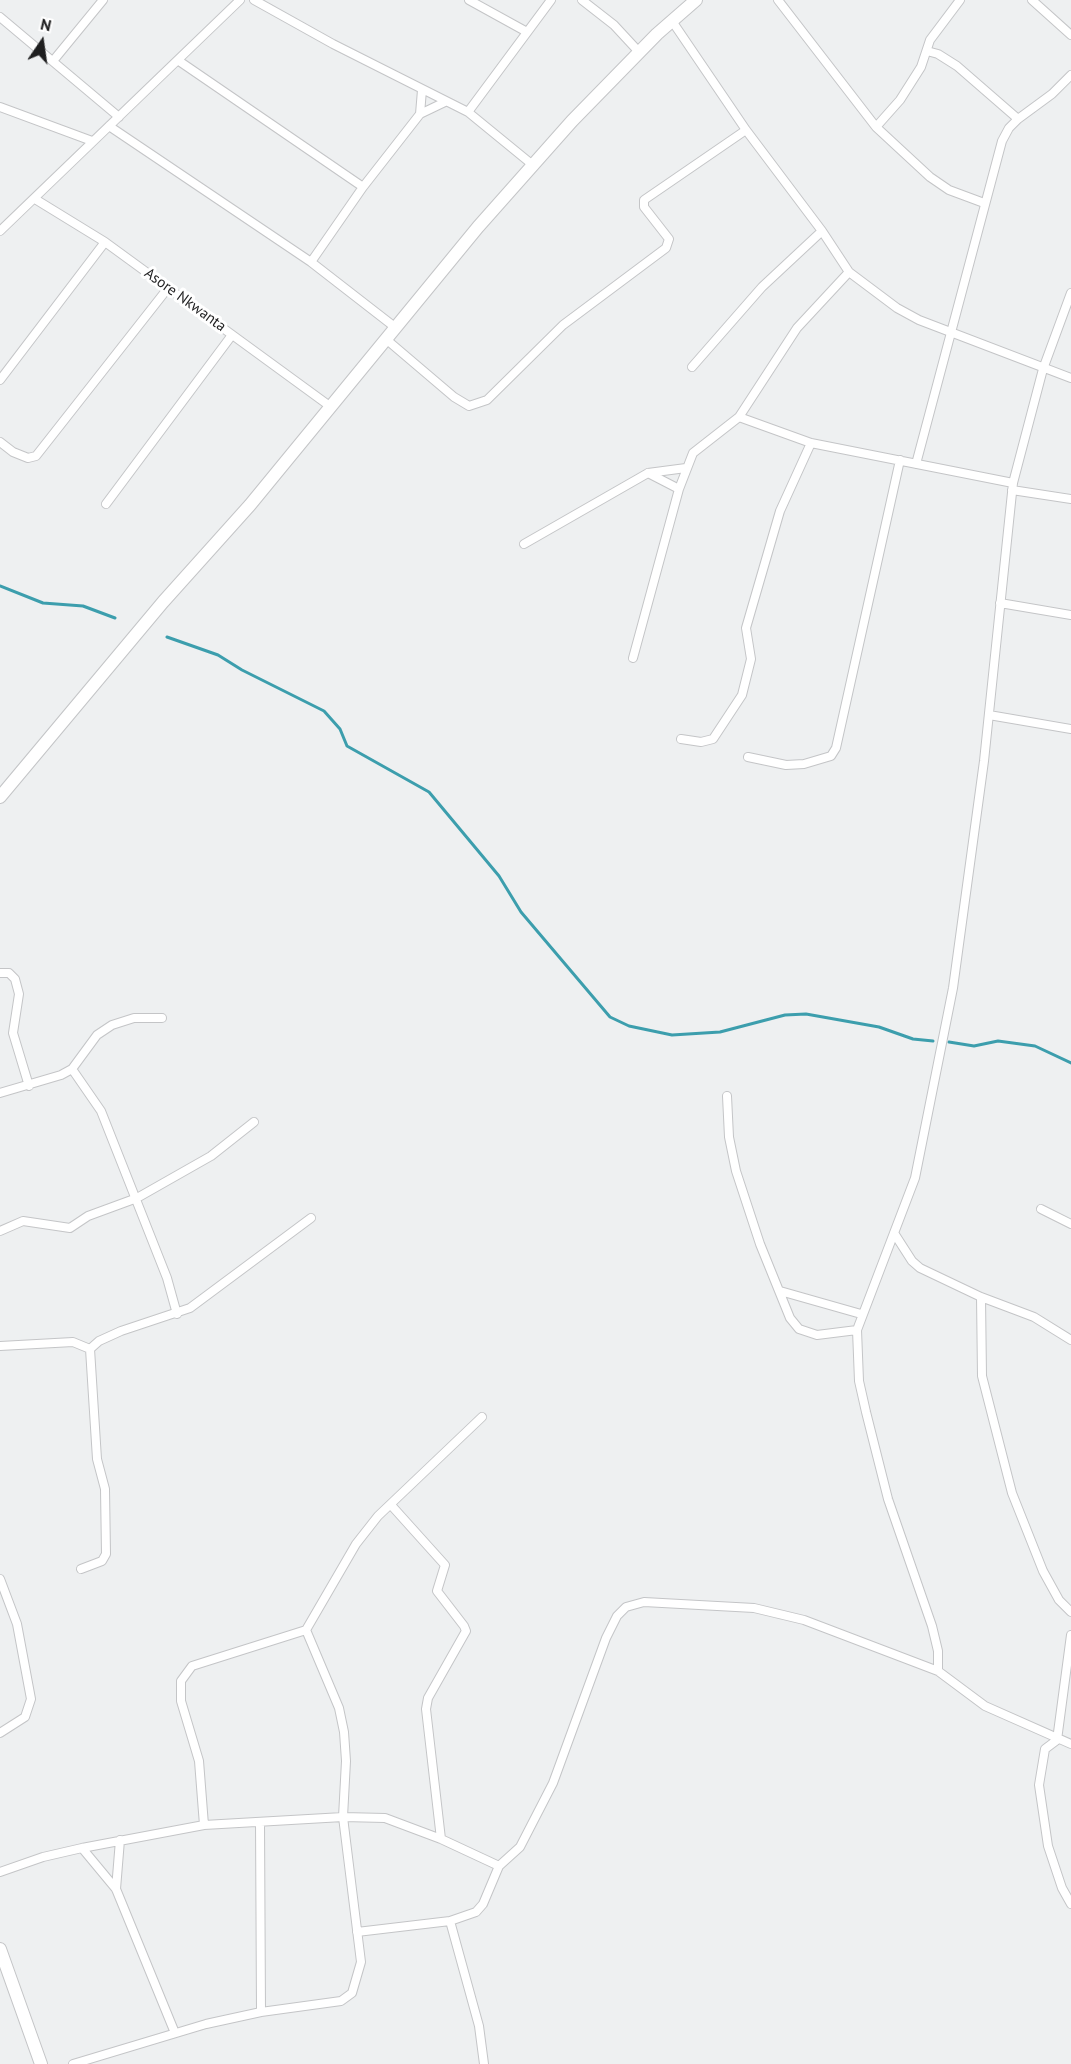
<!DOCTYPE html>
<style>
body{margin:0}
#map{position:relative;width:1071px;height:2064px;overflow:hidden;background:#eef0f1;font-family:"PT Sans",sans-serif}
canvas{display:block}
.north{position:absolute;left:12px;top:12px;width:60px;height:60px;-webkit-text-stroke:4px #fff;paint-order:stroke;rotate:13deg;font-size:16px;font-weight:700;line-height:24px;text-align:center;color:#1f1f20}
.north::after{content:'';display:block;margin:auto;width:21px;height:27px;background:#1f1f20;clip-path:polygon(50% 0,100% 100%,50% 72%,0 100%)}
</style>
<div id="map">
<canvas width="1071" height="2064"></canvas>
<div class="north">N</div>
</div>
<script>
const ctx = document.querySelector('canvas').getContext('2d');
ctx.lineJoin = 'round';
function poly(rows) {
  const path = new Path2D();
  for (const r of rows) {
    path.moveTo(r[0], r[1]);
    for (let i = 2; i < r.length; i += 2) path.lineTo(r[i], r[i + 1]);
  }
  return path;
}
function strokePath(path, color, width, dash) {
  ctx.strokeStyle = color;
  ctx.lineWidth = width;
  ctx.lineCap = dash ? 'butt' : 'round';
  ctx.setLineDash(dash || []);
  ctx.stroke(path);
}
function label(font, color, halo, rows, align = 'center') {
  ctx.font = font + ' "PT Sans",sans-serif';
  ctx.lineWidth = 6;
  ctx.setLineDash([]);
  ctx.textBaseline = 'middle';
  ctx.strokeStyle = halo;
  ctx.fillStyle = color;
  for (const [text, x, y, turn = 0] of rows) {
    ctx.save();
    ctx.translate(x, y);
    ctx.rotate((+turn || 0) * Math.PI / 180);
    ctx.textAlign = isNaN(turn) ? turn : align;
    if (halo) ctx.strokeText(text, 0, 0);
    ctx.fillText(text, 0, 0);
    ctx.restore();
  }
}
strokePath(poly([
 [0,586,43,603,83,606,115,618],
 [167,637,218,655,242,670,324,711,340,729,347,746,429,792,499,876,521,912,610,1017,629,1026,672,1035,720,1032,785,1015,806,1014,879,1027,913,1039,933,1041],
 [949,1042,974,1046,998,1041,1035,1046,1071,1063]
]), '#3c9ead', 3);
const street = poly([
 [254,0,333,44,468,112,534,166],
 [469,0,527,32],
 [582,0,614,25,639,52],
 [778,0,876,127,930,177,949,190,984,203],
 [1032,0,1071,35],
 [0,17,119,117],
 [672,21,746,130,822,231,849,272,897,308,919,320,1071,378],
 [927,51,938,54,957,66,1018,119],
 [53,61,103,0],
 [179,61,363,187],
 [0,107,92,141],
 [468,112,551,0],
 [420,114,422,90],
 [109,126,311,262,396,328],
 [876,127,900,100,921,67,930,40,960,0],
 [35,199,105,242,331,407],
 [0,231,240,0],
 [311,262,363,187,420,114,445,102],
 [387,340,454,397,469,406,487,400,563,325,666,248,669,239,644,207,644,200,746,130],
 [692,367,762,287,822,231],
 [0,380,105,242],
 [739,417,811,443,1013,483],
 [0,442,13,452,28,458,36,456,168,288],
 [916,464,1002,141,1009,128,1018,119,1052,94,1071,75],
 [648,473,679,489],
 [1012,490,1071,499],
 [106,504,232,335],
 [524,544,648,473,686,468],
 [1000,603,1071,615],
 [633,658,679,489,693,453,739,417,797,328,849,272],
 [989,715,1071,729],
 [681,739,701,742,713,739,742,695,751,659,746,628,780,511,811,443],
 [748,757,786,765,804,764,831,756,836,748,900,460],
 [0,973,9,973,15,979,19,994,13,1033,29,1086],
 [72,1069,101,1111,167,1278,177,1314],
 [0,1093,61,1075,72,1069,97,1035,112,1025,134,1018,162,1018],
 [727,1096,729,1137,736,1171,760,1244,790,1318,799,1329,817,1335,857,1330],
 [1041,1209,1071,1224],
 [0,1231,23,1221,70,1228,88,1216,137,1198,211,1156,254,1122],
 [894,1233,912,1261,920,1268,981,1297,1034,1317,1071,1340],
 [780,1291,861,1314],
 [981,1297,982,1376,1012,1493,1043,1571,1059,1600,1071,1612],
 [0,1346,73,1342,90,1349],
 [391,1505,445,1565,437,1591,464,1626,466,1631,428,1698,426,1709,441,1839],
 [81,1569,102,1561,106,1554,105,1489,97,1459,90,1349,99,1341,121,1331,190,1308,311,1218],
 [0,1579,17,1624,31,1699,25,1717,0,1733],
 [1071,1635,1057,1740,1045,1749,1039,1785,1048,1846,1062,1888,1071,1904],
 [938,1671,938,1651,932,1626,888,1499,866,1412,859,1381,857,1330,915,1178,953,988,984,761,1013,483,1043,369,1071,293],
 [260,1822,261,2012],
 [204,1825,199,1761,181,1701,181,1681,192,1666,306,1630,356,1544,378,1516,482,1417],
 [82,1848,116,1889,175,2033],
 [0,1872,43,1857,82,1848,204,1825,343,1817,385,1818,441,1839,499,1866,520,1847,553,1783,606,1638,617,1616,626,1607,644,1602,754,1608,804,1620,938,1671,985,1706,1071,1744],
 [116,1889,120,1840],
 [450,1921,479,2026,484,2064],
 [357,1932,450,1921,476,1912,483,1904,499,1866],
 [73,2064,206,2024,261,2012,341,2001,352,1993,361,1962,343,1817,346,1761,344,1732,339,1708,306,1630]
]);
const secondary = poly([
 [0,797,163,602,250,505,478,227,572,121,657,34,696,0],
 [0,1949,41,2064]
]);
strokePath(street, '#c4c5c7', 10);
strokePath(secondary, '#c4c5c7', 14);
strokePath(street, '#fff', 8);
strokePath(secondary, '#fff', 12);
label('15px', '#1f1f20', '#fff', [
 ["Asore Nkwanta",185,300,36]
]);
</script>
